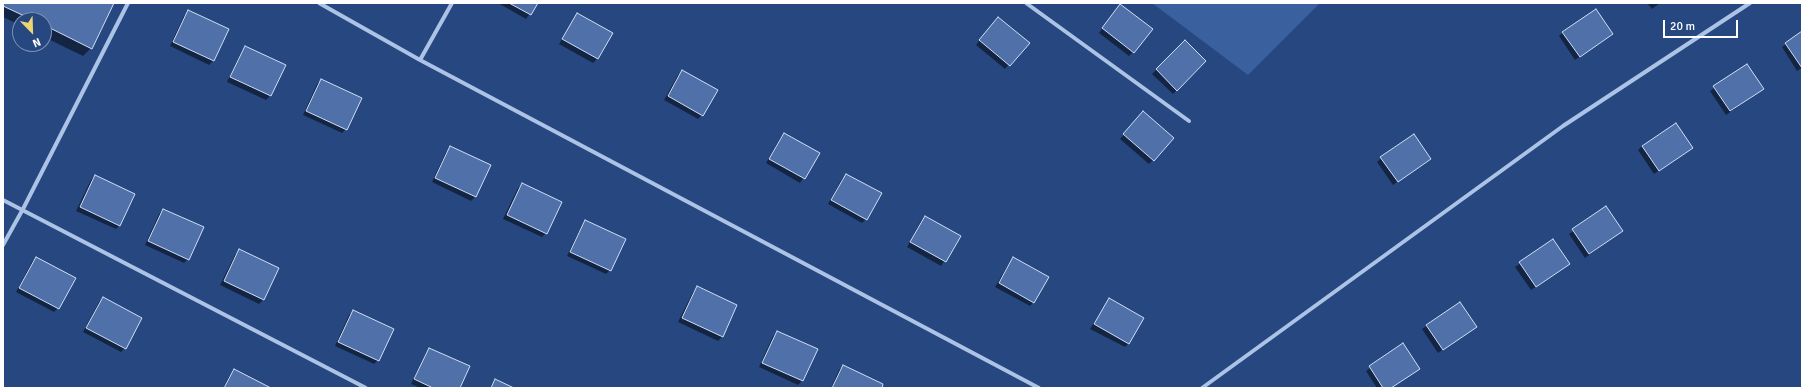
<!DOCTYPE html>
<style>
body{margin:0}
#map{position:relative;width:1805px;height:391px;overflow:hidden;background:#264780;font-family:Signika,sans-serif}
canvas{display:block}
.frame{position:absolute;inset:0;border:4px solid #fff;pointer-events:none}
.north{position:absolute;left:12px;top:12px;width:40px;height:40px;box-sizing:border-box;background:#264780;border:1px solid #7d91b3;border-radius:50%;rotate:157deg;font-size:11px;font-weight:700;line-height:16px;text-align:center;color:#fff}
.north::after{content:'';display:block;margin:auto;width:14px;height:18px;background:#efd473;clip-path:polygon(50% 0,100% 100%,50% 72%,0 100%)}
.scale{position:absolute;left:1663px;top:20px;width:75px;height:18px;box-sizing:border-box;border:2px solid #fff;border-top:0;padding-left:5px;font-size:12px;line-height:14px;white-space:nowrap;color:#fff;-webkit-text-stroke:3px #264780;paint-order:stroke}
</style>
<div id="map">
<canvas width="1805" height="391"></canvas>
<div class="frame"></div>
<div class="north">N</div>
<div class="scale">20 m</div>
</div>
<script>
const ctx = document.querySelector('canvas').getContext('2d');
ctx.lineJoin = 'round';
function paint(path, color) {
  ctx.fillStyle = color;
  ctx.fill(path, 'evenodd');
}
function poly(rows) {
  const path = new Path2D();
  for (const r of rows) {
    path.moveTo(r[0], r[1]);
    for (let i = 2; i < r.length; i += 2) path.lineTo(r[i], r[i + 1]);
  }
  return path;
}
function strokePath(path, color, width, dash) {
  ctx.strokeStyle = color;
  ctx.lineWidth = width;
  ctx.lineCap = dash ? 'butt' : 'round';
  ctx.setLineDash(dash || []);
  ctx.stroke(path);
}
paint(poly([
 [1152,3,1320,3,1248,75]
]), '#3b609e');
paint(poly([
 [3,3,113,3,91,48,83,56,44,37,44,20,20,20,20,25,3,17],
 [498,3,537,3,526,19],
 [1647,3,1660,3,1652,9],
 [1116,10,1133,52,1129,56,1099,33],
 [188,12,228,30,213,61,209,65,170,46,184,16],
 [577,14,611,33,597,59,593,63,559,44],
 [994,22,1028,43,1005,69,976,45],
 [1563,32,1612,33,1575,60,1559,36],
 [1802,32,1802,68,1797,71,1782,47],
 [1185,42,1205,62,1173,94,1152,74],
 [246,47,285,65,270,96,266,100,227,82,242,51],
 [1747,65,1763,89,1726,115,1710,91],
 [682,71,702,115,698,119,664,100,678,75],
 [321,80,346,129,342,133,303,115,317,84],
 [1139,117,1153,160,1149,164,1120,139],
 [784,134,819,153,800,183,766,163,780,138],
 [1642,146,1691,148,1654,174,1638,150],
 [451,148,475,197,471,201,432,182,446,152],
 [1381,158,1430,158,1393,185,1377,162],
 [846,175,866,219,862,223,828,204,842,179],
 [95,176,120,225,116,229,76,211,91,180],
 [522,184,546,233,542,237,503,219,518,188],
 [1606,208,1622,231,1585,258,1569,234],
 [163,210,188,259,184,263,145,245,159,214],
 [925,217,960,236,941,266,907,247,921,221],
 [586,221,610,270,606,274,567,256,582,225],
 [1553,241,1569,264,1531,290,1515,267],
 [239,251,278,269,263,300,259,304,220,285,235,255],
 [36,258,58,308,54,312,16,292,32,262],
 [1014,258,1034,302,1030,306,995,287,1010,262],
 [697,288,736,305,722,337,718,341,678,322,693,292],
 [103,298,125,348,121,352,83,332,99,302],
 [1109,299,1129,343,1125,347,1090,329],
 [1460,303,1475,327,1438,353,1422,329],
 [354,311,378,360,374,364,335,346,349,315],
 [777,332,816,350,802,381,798,385,759,367,773,336],
 [1403,345,1414,372,1391,388,1377,388,1366,371],
 [430,349,458,388,421,388,411,384,426,353],
 [843,366,881,388,831,388,839,370],
 [234,371,268,388,223,388,230,375]
]), '#0007');
const building = poly([
 [3,3,114,3,92,49,44,25,44,20,33,20,3,6,3,3],
 [509,3,538,3,531,15,509,3],
 [1120,4,1153,29,1134,53,1102,28,1120,4],
 [1596,9,1613,34,1580,57,1562,32,1596,9],
 [188,10,229,29,214,61,173,42,188,10],
 [577,13,613,33,598,59,562,39,577,13],
 [998,17,1030,43,1010,66,979,40,998,17],
 [1802,31,1802,68,1785,43,1802,31],
 [1185,40,1206,61,1177,91,1156,69,1185,40],
 [245,46,286,65,271,96,230,77,245,46],
 [1747,64,1764,89,1730,111,1713,86,1747,64],
 [682,70,718,90,703,116,668,96,682,70],
 [321,79,362,98,347,130,306,111,321,79],
 [1143,111,1174,138,1154,161,1123,134,1143,111],
 [1676,123,1693,148,1659,171,1642,146,1676,123],
 [784,133,820,153,805,179,769,159,784,133],
 [1414,134,1431,159,1398,182,1380,157,1414,134],
 [450,146,491,165,476,197,435,178,450,146],
 [846,174,882,193,867,220,831,200,846,174],
 [95,175,135,194,120,226,80,207,95,175],
 [522,183,562,202,547,234,507,215,522,183],
 [1606,206,1623,231,1589,254,1572,229,1606,206],
 [163,209,204,227,189,260,148,241,163,209],
 [925,216,961,236,946,262,910,242,925,216],
 [585,220,626,239,611,271,570,252,585,220],
 [1553,239,1570,264,1536,287,1519,262,1553,239],
 [239,249,279,268,264,300,224,281,239,249],
 [36,257,76,278,59,309,19,288,36,257],
 [1013,257,1049,277,1034,303,999,283,1013,257],
 [697,286,737,305,723,337,682,318,697,286],
 [103,297,142,318,126,349,86,328,103,297],
 [1109,298,1144,318,1129,344,1094,324,1109,298],
 [1460,302,1477,327,1443,350,1426,325,1460,302],
 [353,310,394,329,379,361,338,342,353,310],
 [777,331,818,349,803,381,762,363,777,331],
 [1403,343,1420,369,1391,388,1383,388,1369,366,1403,343],
 [429,348,470,366,460,388,433,388,414,379,429,348],
 [843,365,883,384,882,388,832,388,843,365],
 [234,369,271,388,224,388,234,369],
 [495,379,514,388,491,388,495,379]
]);
paint(building, '#4f70a9');
strokePath(building, '#d0def5', 1);
strokePath(poly([
 [319,3,420,60,1039,388],
 [1026,3,1189,121],
 [420,60,452,3],
 [3,200,366,388],
 [3,245,23,209,128,3],
 [1202,388,1563,126,1750,3]
]), '#adc3e6', 4);
</script>
